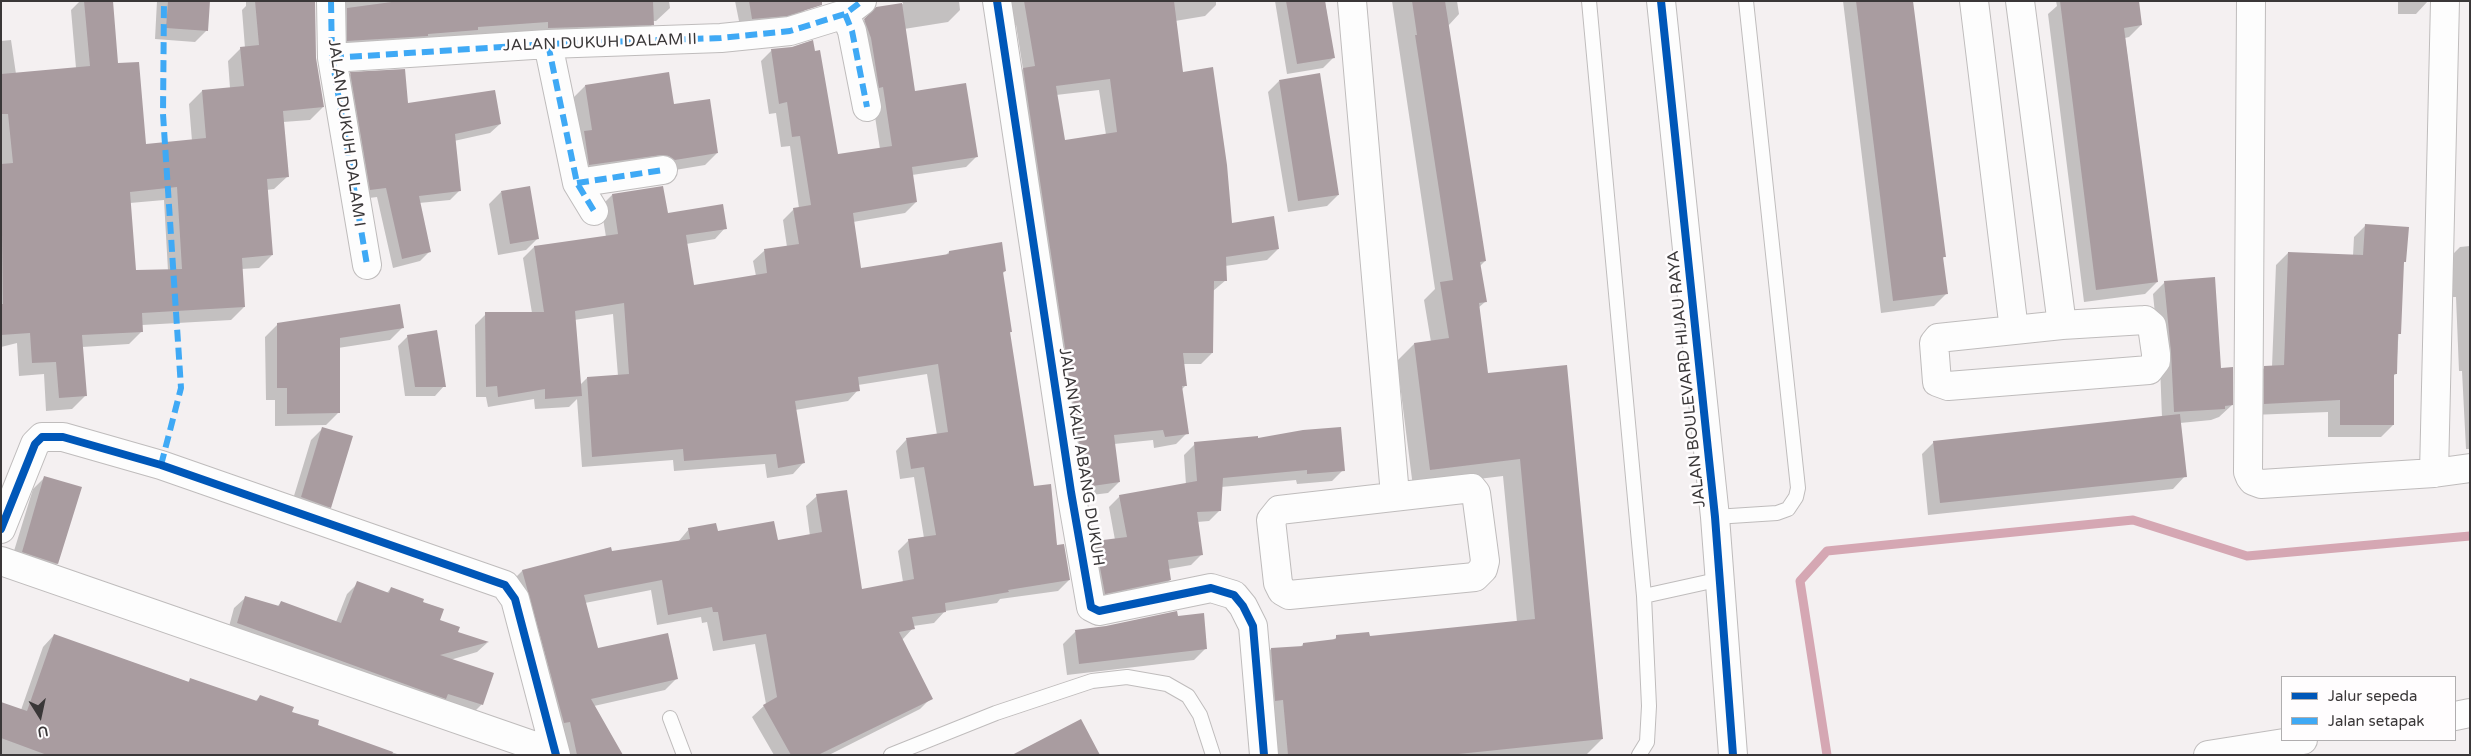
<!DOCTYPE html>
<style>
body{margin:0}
#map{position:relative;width:2471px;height:756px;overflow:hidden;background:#f4f0f1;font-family:"Varela Round",sans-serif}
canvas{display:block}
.frame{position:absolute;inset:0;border:2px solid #3a3738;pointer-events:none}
.legend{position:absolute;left:2281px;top:676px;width:175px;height:65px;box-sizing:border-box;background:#fffdfe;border:1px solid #b0aeaf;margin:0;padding:6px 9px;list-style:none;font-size:15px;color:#3a3738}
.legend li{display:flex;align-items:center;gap:10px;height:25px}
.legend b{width:25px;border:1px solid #b0aeaf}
.north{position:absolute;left:15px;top:691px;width:50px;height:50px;-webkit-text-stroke:4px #fffdfe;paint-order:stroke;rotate:170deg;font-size:14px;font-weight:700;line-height:20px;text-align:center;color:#3a3738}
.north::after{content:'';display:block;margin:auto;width:18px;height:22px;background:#3a3738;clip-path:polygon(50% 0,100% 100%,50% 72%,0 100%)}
</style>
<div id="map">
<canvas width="2471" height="756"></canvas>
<div class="frame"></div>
<ul class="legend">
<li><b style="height:6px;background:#0057b8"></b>Jalur sepeda</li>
<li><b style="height:6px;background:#3fa9f5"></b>Jalan setapak</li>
</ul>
<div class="north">U</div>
</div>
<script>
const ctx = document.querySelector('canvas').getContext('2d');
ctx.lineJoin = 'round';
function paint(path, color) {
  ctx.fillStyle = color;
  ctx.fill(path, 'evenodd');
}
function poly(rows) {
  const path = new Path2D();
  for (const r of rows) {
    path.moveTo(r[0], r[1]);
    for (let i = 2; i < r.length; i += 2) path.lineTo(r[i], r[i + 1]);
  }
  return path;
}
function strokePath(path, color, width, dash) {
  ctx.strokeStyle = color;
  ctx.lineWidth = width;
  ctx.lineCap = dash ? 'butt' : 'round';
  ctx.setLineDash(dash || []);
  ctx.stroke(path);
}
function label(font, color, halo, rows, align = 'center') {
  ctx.font = font + ' "Varela Round",sans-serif';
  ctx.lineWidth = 5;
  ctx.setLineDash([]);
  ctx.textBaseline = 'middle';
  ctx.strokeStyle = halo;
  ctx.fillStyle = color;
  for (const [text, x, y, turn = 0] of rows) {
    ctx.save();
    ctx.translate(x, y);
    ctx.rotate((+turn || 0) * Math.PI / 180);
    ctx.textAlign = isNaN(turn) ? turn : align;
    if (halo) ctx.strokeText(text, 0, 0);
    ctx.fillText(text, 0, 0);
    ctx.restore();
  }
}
paint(poly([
 [80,1,111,1,117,65,144,145,192,141,189,104,202,91,230,88,228,61,241,48,245,48,242,10,246,6,246,1,314,1,315,58,323,107,310,120,283,122,288,176,274,189,266,190,272,255,259,268,241,269,244,307,231,320,142,325,142,331,129,344,82,347,85,396,72,409,46,411,44,374,19,376,17,343,1,347,1,41,11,40,16,74,76,68,71,10],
 [164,200,168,271,135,272,130,203],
 [157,1,209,1,207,30,195,42,155,39],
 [326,1,669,1,670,8,656,21,653,21,653,24,640,37,335,54],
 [735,1,826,1,805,6,806,9,793,21,741,31],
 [902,1,959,1,960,10,948,22,904,29,914,92,977,156,966,167,912,175,916,202,905,213,853,222,860,269,945,256,949,252,1005,271,1002,274,1011,332,1008,334,1033,488,1069,580,1058,591,1000,599,997,603,945,611,934,623,913,626,913,628,902,640,931,698,920,709,829,755,774,755,752,717,766,704,755,644,713,651,707,622,702,623,701,617,657,625,651,590,585,603,597,650,676,679,665,690,594,706,622,755,564,755,511,582,522,571,610,549,611,553,678,542,689,529,777,542,810,536,806,506,817,496,861,591,903,582,898,551,909,540,924,538,914,477,900,479,896,451,906,440,937,435,927,374,858,385,858,390,848,401,795,410,803,463,793,474,767,478,765,464,674,471,673,460,582,467,577,399,569,407,535,409,534,399,488,407,486,397,476,397,475,325,486,314,532,313,523,258,534,247,606,237,601,206,612,195,667,214,725,228,715,239,686,244,693,287,756,276,753,261,764,251,787,247,783,220,794,209,799,208,790,146,781,147,776,113,769,114,761,61,772,50,837,155,880,149,872,97,854,31,877,8,903,4],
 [613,314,618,376,587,378,579,386,574,320],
 [997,1,1216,1,1216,5,1205,16,1175,21,1182,73,1231,224,1278,249,1267,260,1225,266,1226,280,1213,291,1212,353,1201,364,1183,364,1186,385,1181,390,1187,433,1176,444,1154,448,1153,440,1114,444,1119,482,1108,493,1075,497,1012,80,1023,69,1016,25,1005,28],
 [1099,90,1106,135,1064,142,1056,95],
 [1275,1,1325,1,1333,58,1323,68,1287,74],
 [1392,1,1457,1,1459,14,1448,26,1485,261,1480,266,1485,302,1478,308,1486,374,1566,366,1602,739,1586,755,1270,755,1254,666,1271,649,1300,648,1303,644,1333,640,1337,637,1368,637,1517,622,1503,476,1413,487,1397,361,1414,344,1431,342,1424,300,1435,289],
 [1843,1,1912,1,1944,257,1942,259,1946,294,1934,306,1881,313],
 [2056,1,2137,1,2141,25,2129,37,2125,38,2157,282,2145,294,2084,302,2048,14,2057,6],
 [2398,1,2428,1,2416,14,2398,14],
 [351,74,407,105,500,124,490,133,454,141,459,191,450,200,419,203,429,252,420,261,393,268,377,197,361,199,341,83],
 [1279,81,1338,195,1327,206,1288,212,1268,92],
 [585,86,673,106,717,153,705,165,663,172,577,177,580,137,573,98],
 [501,192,538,238,526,250,498,255,489,204],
 [2366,225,2405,261,2403,263,2396,374,2393,376,2393,425,2381,437,2328,437,2328,412,2252,415,2253,379,2265,367,2272,367,2276,265,2288,253,2353,256,2354,237],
 [2470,246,2470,449,2466,449,2462,371,2459,371,2456,297,2450,297,2446,261,2460,247],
 [2165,282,2220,369,2232,405,2219,417,2211,420,2180,423,2185,476,2173,489,1928,515,1922,454,1934,442,2162,418,2160,365,2153,294],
 [278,324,403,327,390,340,338,348,338,413,326,425,275,426,275,400,266,400,265,337],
 [408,336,444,386,435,396,405,396,398,346],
 [323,428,330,507,318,519,290,509,311,440],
 [1257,439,1343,470,1332,481,1297,484,1296,480,1221,487,1220,510,1209,521,1197,522,1202,554,1191,565,1168,569,1170,580,1159,591,1094,604,1085,553,1096,542,1115,540,1109,507,1120,496,1186,485,1184,455,1195,444],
 [45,477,57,564,45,576,10,564,33,489],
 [358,583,386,594,391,588,422,603,439,621,456,633,487,643,477,652,450,660,482,704,471,715,227,634,234,608,245,598,277,607,281,602,336,622,347,594],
 [1176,617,1206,648,1194,660,1067,675,1063,644,1075,632],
 [54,635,188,682,191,679,255,702,260,696,316,726,400,755,1,754,1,708,21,710,43,647]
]), '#0003');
strokePath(poly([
 [1827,755,1800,581,1827,551,2133,520,2247,556,2470,536]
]), '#d5a7b3', 9);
paint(poly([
 [84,1,113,1,118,63,139,62,146,144,206,138,202,90,244,86,240,47,259,45,255,1,315,1,316,58,324,107,283,111,289,177,267,179,273,255,242,258,245,307,142,313,143,332,82,335,87,396,59,398,56,362,32,363,30,333,1,335,1,304,3,304,1,164,13,163,8,114,1,114,1,74,90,66],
 [177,187,182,269,136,270,130,192],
 [168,1,210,1,208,31,166,28],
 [399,1,653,1,654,25,548,28,548,22,478,27,478,30,428,34,428,36,347,41,347,8],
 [749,1,822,1,822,5,787,16,752,19],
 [1024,1,1174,1,1183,72,1213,67,1227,165,1232,223,1274,216,1279,249,1226,257,1227,281,1214,281,1213,353,1183,353,1187,386,1182,386,1189,434,1165,437,1163,430,1114,435,1120,482,1086,487,1023,68,1035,66],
 [1110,79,1117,132,1065,140,1056,86],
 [1286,1,1325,1,1335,58,1297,64],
 [1412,1,1445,1,1486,261,1480,262,1487,302,1479,303,1488,373,1567,365,1603,739,1449,755,1288,755,1283,700,1275,701,1271,648,1303,646,1303,643,1336,639,1336,635,1369,632,1370,636,1535,619,1520,459,1430,470,1414,343,1449,338,1440,282,1453,280,1415,35,1417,35],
 [1856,1,1913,1,1946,257,1943,257,1948,294,1893,301],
 [2060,1,2139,1,2142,25,2124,28,2158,282,2096,290],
 [902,3,915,91,966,83,978,157,912,167,917,202,853,213,861,268,949,254,949,251,1002,242,1006,271,1003,272,1012,332,1010,332,1034,486,1051,484,1057,545,1064,544,1070,580,1008,590,1009,592,945,603,946,612,912,617,915,629,899,632,933,699,818,755,791,755,763,705,777,697,766,634,723,641,718,612,713,612,712,607,668,615,662,580,584,595,598,648,668,633,678,679,591,699,623,755,577,755,570,722,564,723,522,570,611,547,612,551,690,539,688,528,716,523,718,531,774,521,778,540,822,532,816,494,847,490,862,589,914,579,908,539,936,535,924,467,911,469,906,438,948,432,938,364,858,377,860,391,795,401,805,463,778,468,776,454,684,461,683,449,592,457,587,377,629,374,624,303,575,311,582,396,545,399,545,389,498,397,497,386,486,387,485,312,544,312,534,246,618,234,612,194,663,186,668,213,723,204,727,229,686,235,694,285,767,273,764,249,799,244,793,208,811,205,800,136,792,137,787,102,779,104,771,49,792,47,813,40,815,51,820,50,838,154,892,146,883,87,879,88,871,38,864,19,876,7],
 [405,69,408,103,495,90,501,124,455,134,461,191,419,196,431,252,402,259,386,188,370,190,350,72],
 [669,72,674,104,710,99,718,153,675,160,669,156,661,155,589,165,584,131,592,130,585,85],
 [1320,73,1339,195,1298,201,1279,80],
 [530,186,539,239,510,244,501,191],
 [2365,224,2409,227,2406,262,2404,262,2401,334,2398,334,2397,374,2394,374,2394,425,2340,425,2340,400,2264,404,2264,366,2284,365,2288,252,2363,255],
 [2215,277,2221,368,2233,367,2233,405,2225,406,2225,409,2174,412,2171,352,2164,281],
 [400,304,404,328,340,338,340,413,287,414,287,388,277,388,277,323],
 [437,330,446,387,415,387,407,335],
 [2180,414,2187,477,1940,503,1933,441],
 [322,427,353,436,331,508,301,497],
 [1341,427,1345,471,1307,474,1307,470,1223,478,1221,511,1197,512,1203,555,1168,560,1171,580,1105,594,1095,541,1127,537,1119,495,1197,481,1194,442,1258,436,1258,438,1303,430],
 [44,476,82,487,58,564,22,552],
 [357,581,389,593,391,587,424,599,423,602,444,609,440,620,460,627,458,632,489,642,440,655,494,673,483,705,448,694,446,699,237,623,245,596,279,606,281,601,341,623],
 [1177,611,1178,616,1204,613,1207,649,1079,664,1075,630,1106,626],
 [54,634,189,682,190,678,257,701,260,695,294,707,292,712,319,720,318,725,393,752,392,755,47,755,1,738,1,702,27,711],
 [1081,719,1100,755,1012,755]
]), '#a99ca0');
const service = poly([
 [1589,1,1644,596,1649,706,1647,742,1639,755],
 [1715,517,1777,513,1788,509,1796,497,1798,488,1746,1],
 [1644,596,1721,579],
 [670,718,684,755],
 [891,755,996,713,1092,681,1127,677,1167,684,1188,696,1200,715,1213,755]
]);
const minor = poly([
 [331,1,332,58,367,265],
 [997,1,1071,492,1091,607,1099,611,1211,588,1234,595,1243,606,1253,626,1264,755],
 [1352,1,1395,495],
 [1974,1,2014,330],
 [2020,1,2062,325],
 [2251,1,2248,472,2250,477,2253,481,2261,484,2434,473,2470,468],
 [845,14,852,31,867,107],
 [548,44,577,183,594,211],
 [332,58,548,44,721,38,790,31,845,14,862,1],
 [577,183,663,170],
 [2145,320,2152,326,2156,354,2156,361,2149,370,1948,386,1937,382,1934,343,1938,338,2062,325,2145,320],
 [2434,473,2445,1],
 [1472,488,1476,493,1485,561,1483,569,1475,577,1289,595,1282,591,1278,583,1271,520,1279,510,1472,488],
 [1,529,35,444,42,437,63,437,161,465,505,585,515,599,556,755],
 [1,561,555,753]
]);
const tertiary = poly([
 [1661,1,1715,517,1733,755],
 [2455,716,2470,713],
 [2208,755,2303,740]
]);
strokePath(service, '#bfbcbc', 16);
strokePath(minor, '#bfbcbc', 30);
strokePath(tertiary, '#bfbcbc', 30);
strokePath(service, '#fdfdfd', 14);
strokePath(minor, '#fdfdfd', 28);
strokePath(tertiary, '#fdfdfd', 28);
strokePath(poly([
 [331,1,332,58,367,265],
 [845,14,852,31,867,107],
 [548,44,577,183,594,211],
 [332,58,548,44,721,38,790,31,845,14,862,1],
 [577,183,663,170],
 [161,465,181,388,163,114,164,1]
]), '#3fa9f5', 6, [12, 6]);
strokePath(poly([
 [997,1,1071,492,1091,607,1099,611,1211,588,1234,595,1243,606,1253,626,1264,755],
 [1661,1,1715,517,1733,755],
 [1,529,35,444,42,437,63,437,161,465,505,585,515,599,556,755]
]), '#0057b8', 8);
label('16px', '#3a3738', '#fffdfe', [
 ["JALAN DUKUH DALAM II",600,43,-2],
 ["JALAN DUKUH DALAM I",346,133,82],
 ["JALAN BOULEVARD HIJAU RAYA",1687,379,-96],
 ["JALAN KALI ABANG DUKUH",1081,457,81]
]);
</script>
